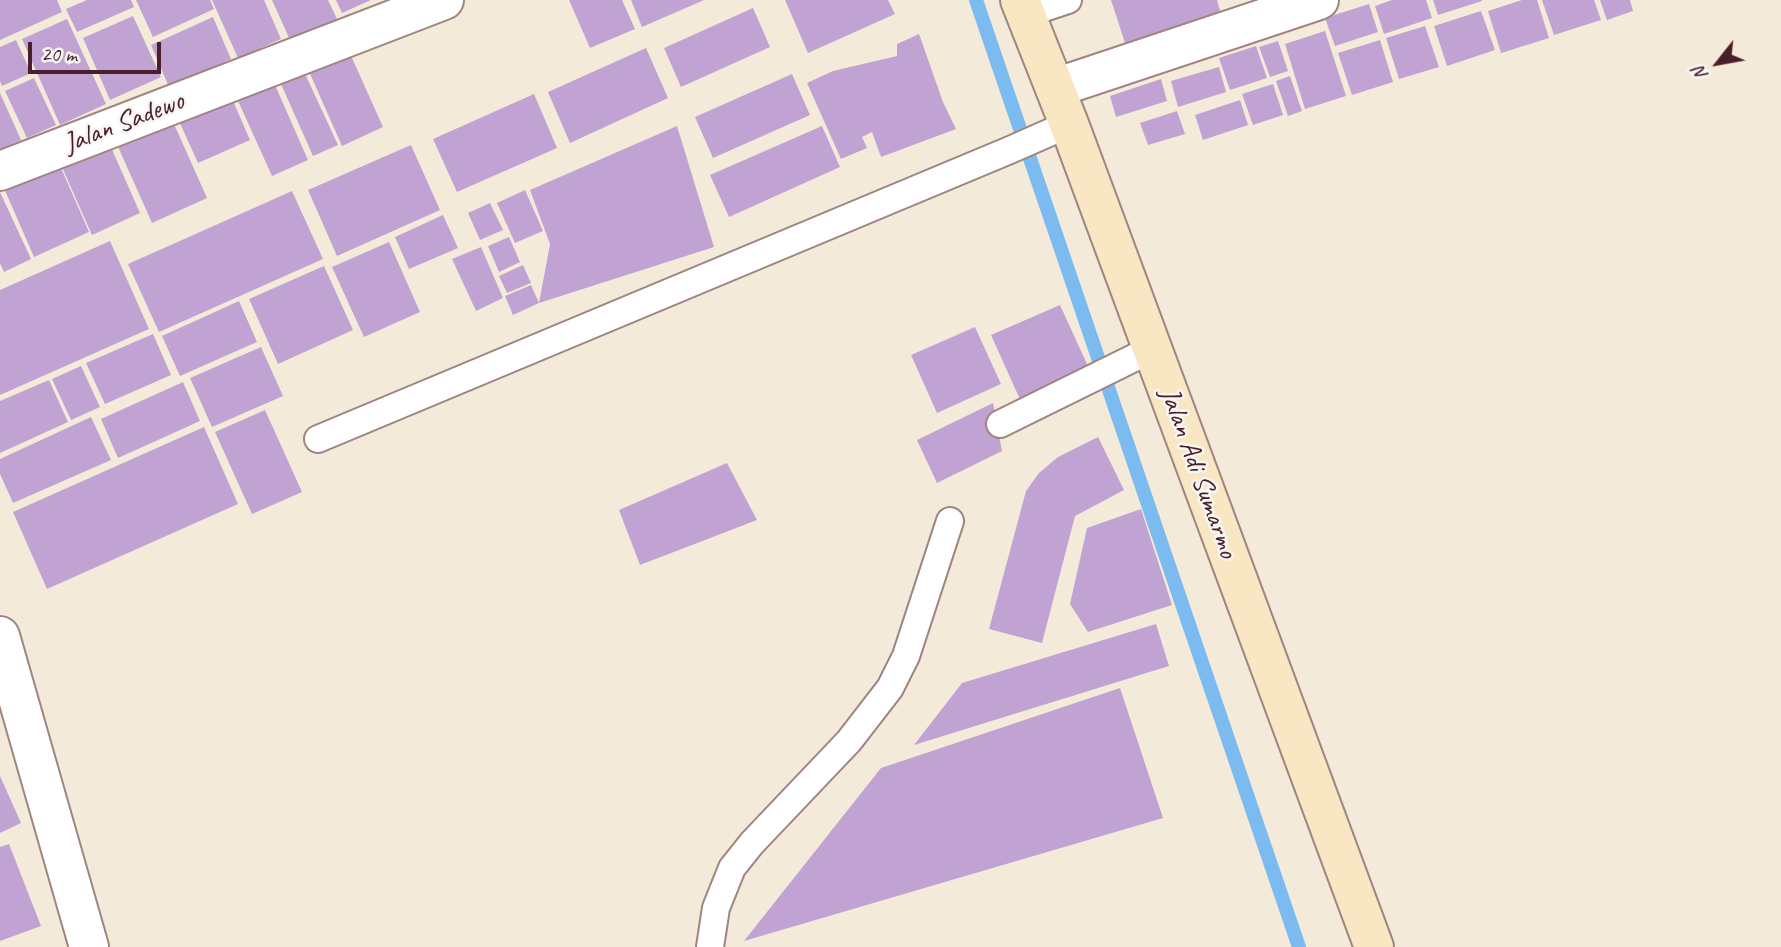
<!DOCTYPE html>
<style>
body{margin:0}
#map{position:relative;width:1781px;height:947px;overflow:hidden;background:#f4ead9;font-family:Caveat,sans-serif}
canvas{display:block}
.north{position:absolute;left:1683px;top:28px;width:70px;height:70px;-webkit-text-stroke:5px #f6f6f2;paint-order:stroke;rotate:239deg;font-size:19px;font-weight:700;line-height:28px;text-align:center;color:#4a1f2b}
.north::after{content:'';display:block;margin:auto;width:24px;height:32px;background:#4a1f2b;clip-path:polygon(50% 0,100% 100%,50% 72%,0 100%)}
.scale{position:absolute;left:28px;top:42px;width:133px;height:32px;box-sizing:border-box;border:4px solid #4a1f2b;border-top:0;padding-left:9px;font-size:21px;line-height:24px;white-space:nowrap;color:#4a1f2b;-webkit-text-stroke:5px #f6f6f2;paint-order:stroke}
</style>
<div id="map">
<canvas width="1781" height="947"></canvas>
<div class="north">N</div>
<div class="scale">20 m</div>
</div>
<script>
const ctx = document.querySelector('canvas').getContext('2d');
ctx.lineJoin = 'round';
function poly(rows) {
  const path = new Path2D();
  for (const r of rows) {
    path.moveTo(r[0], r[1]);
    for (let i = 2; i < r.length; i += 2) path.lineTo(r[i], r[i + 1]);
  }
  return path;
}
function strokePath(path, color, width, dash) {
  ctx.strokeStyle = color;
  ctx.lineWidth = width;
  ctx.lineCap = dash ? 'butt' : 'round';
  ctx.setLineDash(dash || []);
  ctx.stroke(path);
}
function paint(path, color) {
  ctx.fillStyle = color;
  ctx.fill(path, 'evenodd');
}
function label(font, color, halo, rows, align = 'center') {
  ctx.font = font + ' Caveat,sans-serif';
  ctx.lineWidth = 5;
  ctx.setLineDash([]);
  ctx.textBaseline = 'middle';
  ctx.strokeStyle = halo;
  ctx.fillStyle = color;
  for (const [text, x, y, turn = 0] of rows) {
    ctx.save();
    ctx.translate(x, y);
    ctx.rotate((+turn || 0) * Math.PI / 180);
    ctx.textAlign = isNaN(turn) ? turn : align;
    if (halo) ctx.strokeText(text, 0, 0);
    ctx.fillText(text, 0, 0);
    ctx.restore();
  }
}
strokePath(poly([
 [976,0,1299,947]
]), '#7cbbf0', 14);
paint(poly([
 [0,0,57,0,62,12,0,40],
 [87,0,131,0,134,7,77,32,66,9],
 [136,0,210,0,214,9,153,37],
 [212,0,264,0,281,39,238,58],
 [272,0,328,0,337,19,290,40],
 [336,0,371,0,342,13],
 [569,0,622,0,635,29,590,48],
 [631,0,704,0,642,27],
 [785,0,888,0,895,14,808,53],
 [1111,0,1217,0,1222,18,1127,49],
 [1392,0,1426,0,1432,18,1384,34,1375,6],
 [1433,0,1482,0,1482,1,1438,15],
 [1522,0,1537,0,1549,38,1501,53,1488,11],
 [1542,0,1594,0,1601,20,1554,35],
 [1600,0,1630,0,1633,11,1607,20],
 [1369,4,1378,32,1335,46,1325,18],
 [753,8,770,47,681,87,664,48],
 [1481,11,1495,50,1447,66,1434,26],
 [133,16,161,77,110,100,83,38],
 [213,17,231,59,169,87,151,45],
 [67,19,106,104,60,125,22,39],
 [1425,26,1439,67,1399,79,1386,38],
 [1325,31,1346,96,1305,109,1285,44],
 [919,34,943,102,956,129,881,157,872,132,862,137,867,148,841,159,807,83,833,71,897,56,897,44],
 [16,40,31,73,2,86,0,81,0,47],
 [1380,40,1393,82,1352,95,1338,53],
 [1278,41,1288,71,1270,77,1259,47],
 [1256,46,1267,78,1230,90,1219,58],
 [646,48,668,98,570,143,548,92],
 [348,49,383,127,342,146,307,67],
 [301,65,338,145,313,156,277,75],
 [1219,67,1226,92,1178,107,1171,81],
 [792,74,810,115,713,158,695,117],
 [271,76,308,160,272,176,234,92],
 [1290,76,1302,111,1288,116,1276,81],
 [34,78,56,125,27,138,5,91],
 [1161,79,1167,101,1116,117,1110,96],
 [1273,84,1283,115,1253,125,1242,94],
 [227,87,250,140,198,163,174,110],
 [0,93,21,140,0,149],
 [534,94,557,148,457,192,433,139],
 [1240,100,1248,125,1203,140,1195,115],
 [1177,111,1185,134,1148,145,1140,123],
 [170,115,207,198,152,223,115,140],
 [677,126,714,247,539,303,513,315,505,296,531,285,539,303,550,244,530,190],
 [822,126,840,167,729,217,710,175],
 [110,145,140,213,92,235,62,167],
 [411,145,440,210,337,256,308,190],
 [58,161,89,232,34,257,3,186],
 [525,190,543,231,515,243,497,203],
 [292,191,323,259,159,332,128,264],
 [0,192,31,259,4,272,0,263],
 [490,203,503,230,480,240,468,213],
 [443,215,458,248,409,269,395,237],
 [509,237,520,262,499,272,488,246],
 [110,241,149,329,0,395,0,290],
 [389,242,420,312,364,337,332,267],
 [481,247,503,298,476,311,452,259],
 [523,265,531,283,507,293,499,276],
 [324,266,353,330,278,364,249,299],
 [239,301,257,342,180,376,162,336],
 [1060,305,1092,375,1023,406,991,335],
 [975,327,1001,384,937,413,911,355],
 [153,334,171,375,105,404,86,363],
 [261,347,283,396,212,427,190,378],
 [81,366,100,407,71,420,52,379],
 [49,380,68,422,0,453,0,401],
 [183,382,200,421,118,458,101,419],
 [993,403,1002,451,937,483,917,440],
 [265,410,302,492,252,514,215,432],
 [91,417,111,460,13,503,0,474,0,459],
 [204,427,238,504,47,589,13,512],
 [1098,437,1124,490,1075,516,1042,643,989,629,1026,491,1039,473,1058,457],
 [727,463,757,520,640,565,619,510],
 [1141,509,1172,605,1088,632,1070,604,1087,528],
 [1156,624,1169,666,914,745,962,683],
 [1120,688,1163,818,744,941,881,768],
 [0,776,21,823,0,833],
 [9,844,41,926,0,941,0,847]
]), '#c0a3d3');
const service = poly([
 [1026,14,1068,0],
 [1000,424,1152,349],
 [318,439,1010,150,1069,124],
 [710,947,716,908,732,868,752,843,849,741,890,688,906,656,950,521]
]);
const minor = poly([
 [1055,88,1319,0],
 [0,171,444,0],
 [0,636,89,947]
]);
const secondary = poly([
 [1020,0,1069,124,1374,947]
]);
strokePath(service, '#9f8482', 30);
strokePath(minor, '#9f8482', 42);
strokePath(secondary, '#9f8482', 42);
strokePath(service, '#fff', 26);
strokePath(minor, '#fff', 38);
strokePath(secondary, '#f9e7c3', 38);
label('28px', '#4a1f2b', '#f6f6f2', [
 ["Jalan Sadewo",124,123,-21],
 ["Jalan Adi Sumarmo",1198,473,70]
]);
</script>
